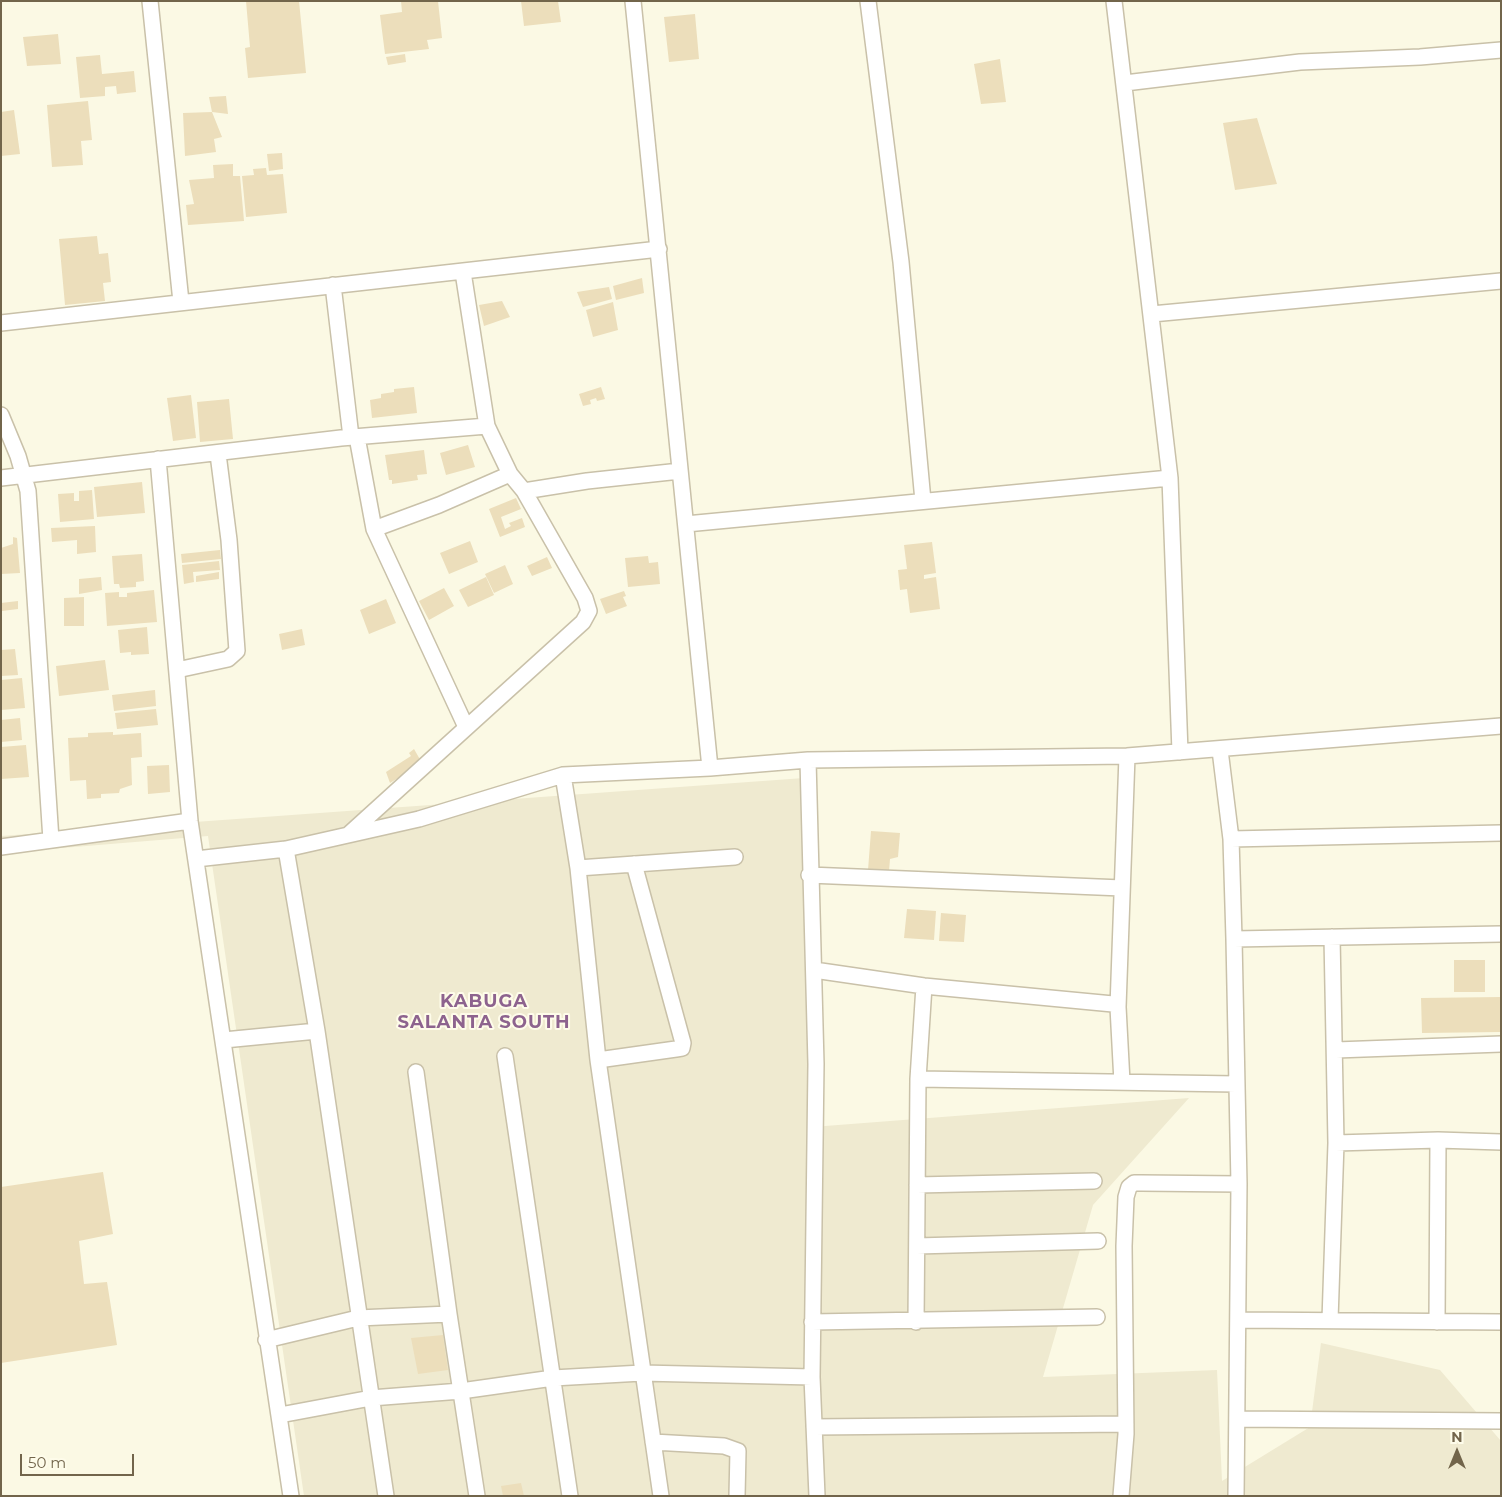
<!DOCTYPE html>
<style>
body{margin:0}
#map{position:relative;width:1502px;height:1497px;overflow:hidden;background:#fbf9e4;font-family:Montserrat,sans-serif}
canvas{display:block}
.frame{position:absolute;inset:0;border:2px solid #72654b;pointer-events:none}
.north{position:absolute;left:1432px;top:1427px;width:50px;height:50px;-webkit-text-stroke:4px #fefcea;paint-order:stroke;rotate:0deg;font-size:14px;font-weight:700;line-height:20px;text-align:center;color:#72654b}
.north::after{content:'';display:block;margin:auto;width:18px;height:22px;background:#72654b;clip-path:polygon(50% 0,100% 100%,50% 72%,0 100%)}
.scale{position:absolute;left:20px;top:1454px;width:114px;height:22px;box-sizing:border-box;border:2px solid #72654b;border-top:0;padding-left:6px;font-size:15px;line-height:18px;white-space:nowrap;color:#72654b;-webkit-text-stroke:4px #fefcea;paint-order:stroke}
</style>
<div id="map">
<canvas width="1502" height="1497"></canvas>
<div class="frame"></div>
<div class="north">N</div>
<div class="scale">50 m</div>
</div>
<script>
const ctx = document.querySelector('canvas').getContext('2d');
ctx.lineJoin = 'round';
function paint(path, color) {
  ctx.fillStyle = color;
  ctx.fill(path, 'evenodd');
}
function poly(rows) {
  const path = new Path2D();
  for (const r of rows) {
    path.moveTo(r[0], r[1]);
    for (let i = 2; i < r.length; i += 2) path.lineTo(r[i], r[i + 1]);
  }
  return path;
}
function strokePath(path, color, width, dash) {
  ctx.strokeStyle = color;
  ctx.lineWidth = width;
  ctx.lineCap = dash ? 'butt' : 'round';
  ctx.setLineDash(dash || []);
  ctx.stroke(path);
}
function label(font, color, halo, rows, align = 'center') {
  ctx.font = font + ' Montserrat,sans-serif';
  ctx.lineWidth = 4;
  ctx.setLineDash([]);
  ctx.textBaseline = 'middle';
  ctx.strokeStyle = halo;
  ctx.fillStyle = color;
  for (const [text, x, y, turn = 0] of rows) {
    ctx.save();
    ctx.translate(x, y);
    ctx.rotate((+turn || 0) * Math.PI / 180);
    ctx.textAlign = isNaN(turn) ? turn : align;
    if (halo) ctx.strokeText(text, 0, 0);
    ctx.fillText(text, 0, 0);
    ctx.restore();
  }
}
paint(poly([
 [804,778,812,1127,1189,1098,1093,1205,1043,1377,1217,1370,1222,1481,1310,1427,1321,1343,1440,1370,1501,1441,1501,1496,304,1496,208,836,1,853,1,836]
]), '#efead0');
paint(poly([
 [246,1,299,1,306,73,248,78,245,48,250,47],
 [401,1,438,1,442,38,427,40,429,49,385,54,380,15,402,12],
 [521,1,558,1,561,22,524,26],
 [695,14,699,59,669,62,664,17],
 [58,34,61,64,27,66,23,37],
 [405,54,406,62,388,65,386,57],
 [100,55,102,74,134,71,136,92,117,94,116,86,105,87,105,96,80,98,76,57],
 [1000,59,1006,102,981,104,974,64],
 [226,96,228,114,212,112,222,137,214,139,216,152,185,156,183,113,212,112,209,97],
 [88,101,92,140,81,141,83,165,52,167,47,105],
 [14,110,20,154,1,156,1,112],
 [1257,118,1277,184,1235,190,1223,123],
 [282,153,283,169,269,171,267,154],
 [233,164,233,176,240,176,244,221,188,225,186,205,194,204,189,180,214,178,213,165],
 [266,168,267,175,283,174,287,213,246,217,242,176,254,175,253,169],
 [97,236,99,254,108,253,111,282,103,283,105,301,65,305,59,239],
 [642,278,644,293,616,300,613,286],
 [609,287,612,299,583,307,577,292],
 [502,301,510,317,484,326,479,305],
 [613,302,618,330,593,337,586,310],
 [414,387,417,413,372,418,370,400,381,398,381,394,394,392,394,389],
 [601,387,605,399,597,401,596,398,590,400,591,404,583,406,579,394],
 [191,395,196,438,173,441,167,398],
 [229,399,233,439,200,442,197,402],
 [468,445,475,467,446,475,440,453],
 [424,450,427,474,417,475,418,480,392,484,392,480,389,480,385,455],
 [142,482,145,513,97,517,94,487],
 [92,490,94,519,60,522,58,494,74,493,74,501,79,501,79,491],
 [516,498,521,509,501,517,505,529,511,526,509,523,522,518,525,527,500,537,489,509],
 [95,526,96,552,77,554,77,540,52,542,51,528],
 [13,537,17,538,20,573,1,574,1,548,13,544],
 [470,541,478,562,449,574,440,553],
 [932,542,936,573,924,575,924,579,936,577,940,609,910,613,907,589,900,590,898,570,907,569,904,545],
 [220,550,221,559,182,563,181,554],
 [142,554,144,581,136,582,136,587,120,588,119,584,114,584,112,556],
 [648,556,649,563,658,562,660,584,628,587,625,558],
 [547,557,552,568,532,576,527,566],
 [219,561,220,570,193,572,194,582,184,584,182,565],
 [505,565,513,584,494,593,485,574],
 [219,572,219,579,196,582,196,576],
 [101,577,102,590,79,594,79,579],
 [486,577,494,595,468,607,459,590],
 [444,588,454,606,429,620,419,601],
 [154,590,157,622,107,626,105,593,119,592,119,597,127,597,127,593],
 [624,591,626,596,623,597,627,606,606,614,600,599],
 [84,597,84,626,64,626,64,598],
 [386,599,396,623,369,634,360,610],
 [18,601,18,609,2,611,1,603],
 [147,627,149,654,131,655,131,652,120,653,118,630],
 [302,629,305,645,282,650,279,634],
 [15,649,18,675,1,676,1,650],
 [105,660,109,690,59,696,56,666],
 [22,678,25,708,1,710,1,680],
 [155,690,156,706,114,711,112,695],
 [156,709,158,725,117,729,115,713],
 [20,718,22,740,1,742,1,720],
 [113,732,113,735,141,733,142,757,131,758,132,785,120,789,119,793,101,794,101,798,87,799,86,780,70,781,68,738,88,737,88,733],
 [26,745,29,777,1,779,1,747],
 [414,749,422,763,390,783,386,772,411,756,409,753],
 [169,765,170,792,148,794,147,766],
 [871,831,900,833,898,857,890,859,889,871,868,870],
 [907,909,936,911,934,940,904,938],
 [941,913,966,915,964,942,939,941],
 [1454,960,1485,960,1485,992,1454,992],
 [1501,997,1501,1032,1422,1033,1421,998],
 [103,1172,113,1234,79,1241,84,1284,107,1282,117,1345,1,1363,1,1187],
 [443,1335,448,1370,418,1374,411,1338],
 [521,1483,524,1496,503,1496,501,1486]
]), '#ecdebb');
const minor = poly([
 [150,1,181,302],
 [633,1,710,768],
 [868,1,901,262,923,501],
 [1114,1,1170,478,1180,752],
 [1125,83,1300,62,1420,57,1501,50],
 [333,285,351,437],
 [1152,314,1501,281],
 [1,323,659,249],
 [1,415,18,456,28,491,51,840],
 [357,437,374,529,466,727],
 [158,459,190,821,291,1496],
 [1,478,341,438,487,426],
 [524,491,587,481,680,471],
 [686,524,1170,478],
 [374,529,439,505,510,474],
 [177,670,228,659,237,651,229,540,218,454],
 [1220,750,1231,839,1234,939,1239,1184,1236,1496],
 [808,760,816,1064,812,1377,817,1496],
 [563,775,578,868,598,1060,661,1496],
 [348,835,583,622,589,611,585,598,524,491,510,474,487,426,463,272],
 [1231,839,1501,833],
 [1,847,190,821],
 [286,849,317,1031,386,1496],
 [196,859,286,849,419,819,563,775,710,768,808,760,1127,756,1501,726],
 [578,868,735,857],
 [809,875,1122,888],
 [1234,939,1501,934],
 [814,970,924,986,1113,1004,1118,1007],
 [224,1040,317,1031],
 [1336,1050,1501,1044],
 [505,1056,570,1496],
 [598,1060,676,1049,682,1048,683,1043,634,864],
 [416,1072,449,1314,477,1496],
 [918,1079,1236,1084],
 [1122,1082,1118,1007,1127,756],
 [1336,1143,1438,1140,1501,1142],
 [917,1185,1094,1181],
 [917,1246,1098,1241],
 [1239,1320,1501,1322],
 [1330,1320,1336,1143,1332,937],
 [812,1322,1097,1317],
 [916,1322,918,1079,924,986],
 [1437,1322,1438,1140],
 [266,1340,358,1318,449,1314],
 [280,1415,371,1398,461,1391,553,1378,642,1373,812,1377],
 [1237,1419,1501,1421],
 [814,1427,1126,1424],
 [653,1442,724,1446,738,1451,737,1496],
 [1121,1496,1126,1434,1124,1246,1126,1197,1129,1187,1134,1183,1141,1183,1239,1184]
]);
strokePath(minor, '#c9c1a9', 18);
strokePath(minor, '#fff', 15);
ctx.letterSpacing = '1px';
label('bold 18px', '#8d638e', '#fefcea', [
 ["KABUGA",484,1002],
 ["SALANTA SOUTH",484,1023]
]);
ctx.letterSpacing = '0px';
</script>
